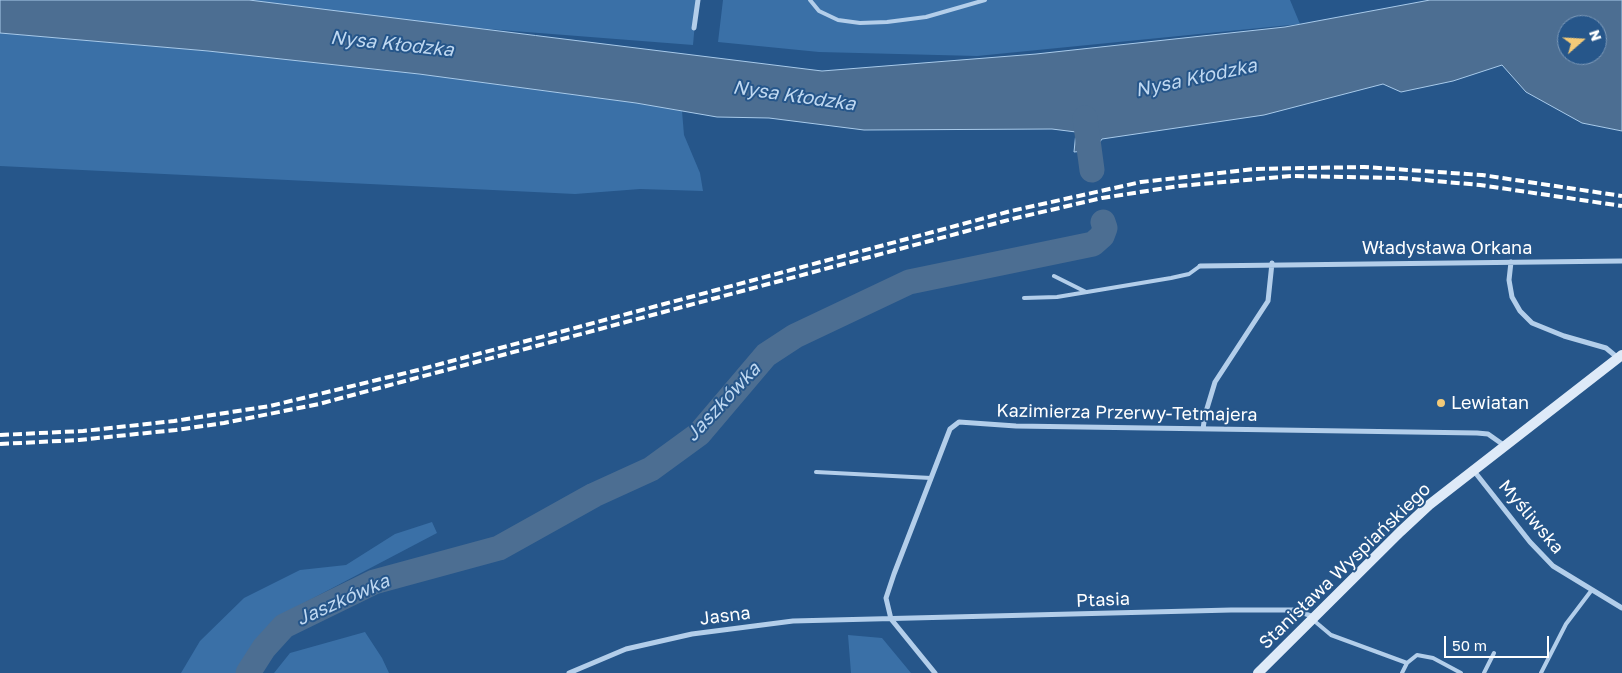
<!DOCTYPE html>
<meta charset="utf-8">
<style>
body{margin:0}
#map{position:relative;width:1622px;height:673px;overflow:hidden;background:#26568a;font-family:"Golos Text",sans-serif}
canvas{display:block}
.north{position:absolute;left:1557px;top:15px;width:50px;height:50px;box-sizing:border-box;background:#26568a;border:1px solid #7d9ab9;border-radius:50%;rotate:71deg;font-size:14px;font-weight:700;line-height:20px;text-align:center;color:#fff}
.north::after{content:'';display:block;margin:auto;width:18px;height:22px;background:#f3ca78;clip-path:polygon(50% 0,100% 100%,50% 72%,0 100%)}
.scale{position:absolute;left:1444px;top:636px;width:105px;height:22px;box-sizing:border-box;border:2px solid #fff;border-top:0;padding-left:6px;font-size:15px;line-height:18px;white-space:nowrap;color:#fff;-webkit-text-stroke:4px #26568a;paint-order:stroke}
</style>
<div id="map">
<canvas width="1622" height="673"></canvas>
<div class="north">N</div>
<div class="scale">50 m</div>
</div>
<script>
const ctx = document.querySelector('canvas').getContext('2d');
ctx.lineJoin = 'round';
function paint(path, color) {
  ctx.fillStyle = color;
  ctx.fill(path, 'evenodd');
}
function poly(rows) {
  const path = new Path2D();
  for (const r of rows) {
    path.moveTo(r[0], r[1]);
    for (let i = 2; i < r.length; i += 2) path.lineTo(r[i], r[i + 1]);
  }
  return path;
}
function strokePath(path, color, width, dash) {
  ctx.strokeStyle = color;
  ctx.lineWidth = width;
  ctx.lineCap = dash ? 'butt' : 'round';
  ctx.setLineDash(dash || []);
  ctx.stroke(path);
}
function label(font, color, halo, rows, align = 'center') {
  ctx.font = font + ' "Golos Text",sans-serif';
  ctx.lineWidth = 4;
  ctx.setLineDash([]);
  ctx.textBaseline = 'middle';
  ctx.strokeStyle = halo;
  ctx.fillStyle = color;
  for (const [text, x, y, turn = 0] of rows) {
    ctx.save();
    ctx.translate(x, y);
    ctx.rotate((+turn || 0) * Math.PI / 180);
    ctx.textAlign = isNaN(turn) ? turn : align;
    if (halo) ctx.strokeText(text, 0, 0);
    ctx.fillText(text, 0, 0);
    ctx.restore();
  }
}
paint(poly([
 [249,0,697,0,693,45,462,27],
 [723,0,1290,0,1300,24,977,56,819,52,718,42],
 [0,33,208,51,419,74,636,103,682,111,684,135,700,173,703,191,640,189,575,194,0,166],
 [432,522,437,533,300,605,269,628,236,673,181,673,200,641,244,598,300,570,346,565,395,534],
 [365,632,382,658,389,673,274,673,290,653],
 [848,635,882,638,911,673,851,673]
]), '#3a70a7');
const water = poly([
 [0,0,249,0,822,71,1036,54,1285,27,1430,0,1622,0,1622,131,1582,123,1526,92,1502,65,1453,81,1401,92,1383,84,1264,115,1102,139,1094,150,1074,152,1076,132,1052,129,864,130,769,118,717,117,636,103,419,74,208,51,0,33,0,0],
 [1567,25,1597,25,1597,55,1567,55,1567,25]
]);
paint(water, '#4c6e92');
strokePath(water, '#a8caea', 1);
strokePath(poly([
 [1085,118,1092,170],
 [248,673,264,648,284,626,374,582,499,548,594,495,651,469,699,434,766,355,795,336,909,282,1093,244,1102,236,1105,228,1103,222]
]), '#4c6e92', 25);
strokePath(poly([
 [810,0,819,11,838,20,860,23,887,22,926,17,985,0],
 [1054,276,1086,292],
 [1024,298,1057,297,1171,278,1189,274,1200,266],
 [816,472,931,478],
 [1312,619,1331,635,1407,663,1402,673],
 [1407,663,1417,655,1433,658,1461,673],
 [1484,673,1494,653],
 [1541,673,1566,624,1591,591]
]), '#b3ceea', 4);
strokePath(poly([
 [694,28,698,0],
 [1511,262,1509,280,1512,297,1520,311,1532,323,1564,336,1606,348,1618,358],
 [1200,266,1622,261],
 [1203,429,1205,415,1215,382,1268,301,1272,263],
 [1474,471,1530,542,1553,566,1622,608],
 [569,673,626,649,692,634,793,621,1231,610,1295,610,1314,617],
 [935,673,891,619,886,598,894,574,950,429,959,422,1016,426,1477,433,1488,434,1505,446]
]), '#b3ceea', 5);
strokePath(poly([
 [1258,673,1400,532,1429,505,1622,355]
]), '#deeaf8', 10);
strokePath(poly([
 [0,435,83,431,174,421,270,406,418,370,1011,211,1141,182,1254,169,1364,167,1482,175,1622,196],
 [0,444,79,440,176,430,224,423,319,404,1012,219,1102,198,1179,186,1291,176,1401,178,1480,185,1622,206]
]), '#fff', 4, [9, 4]);
for (const [x, y, r, color] of [
 [1441,403,5,"#f3ca78"]
]) {
  const dot = new Path2D();
  dot.arc(x, y, r, 0, 2 * Math.PI);
  ctx.fillStyle = color;
  ctx.fill(dot);
  strokePath(dot, '#26568a', 2);
}
label('18px', '#fff', '#26568a', [
 ["Władysława Orkana",1447,248],
 ["Kazimierza Przerwy-Tetmajera",1127,413,1],
 ["Myśliwska",1531,517,50],
 ["Stanisława Wyspiańskiego",1345,566,-44],
 ["Ptasia",1103,600,-2],
 ["Jasna",725,616,-7]
]);
label('18px', '#fff', '#26568a', [
 ["Lewiatan",1451,403]
], 'left');
label('italic 19px', '#bfd8f1', '#26568a', [
 ["Nysa Kłodzka",392,44,6],
 ["Nysa Kłodzka",1196,78,-12],
 ["Nysa Kłodzka",794,96,8],
 ["Jaszkówka",723,402,-47],
 ["Jaszkówka",343,600,-24]
]);
</script>
